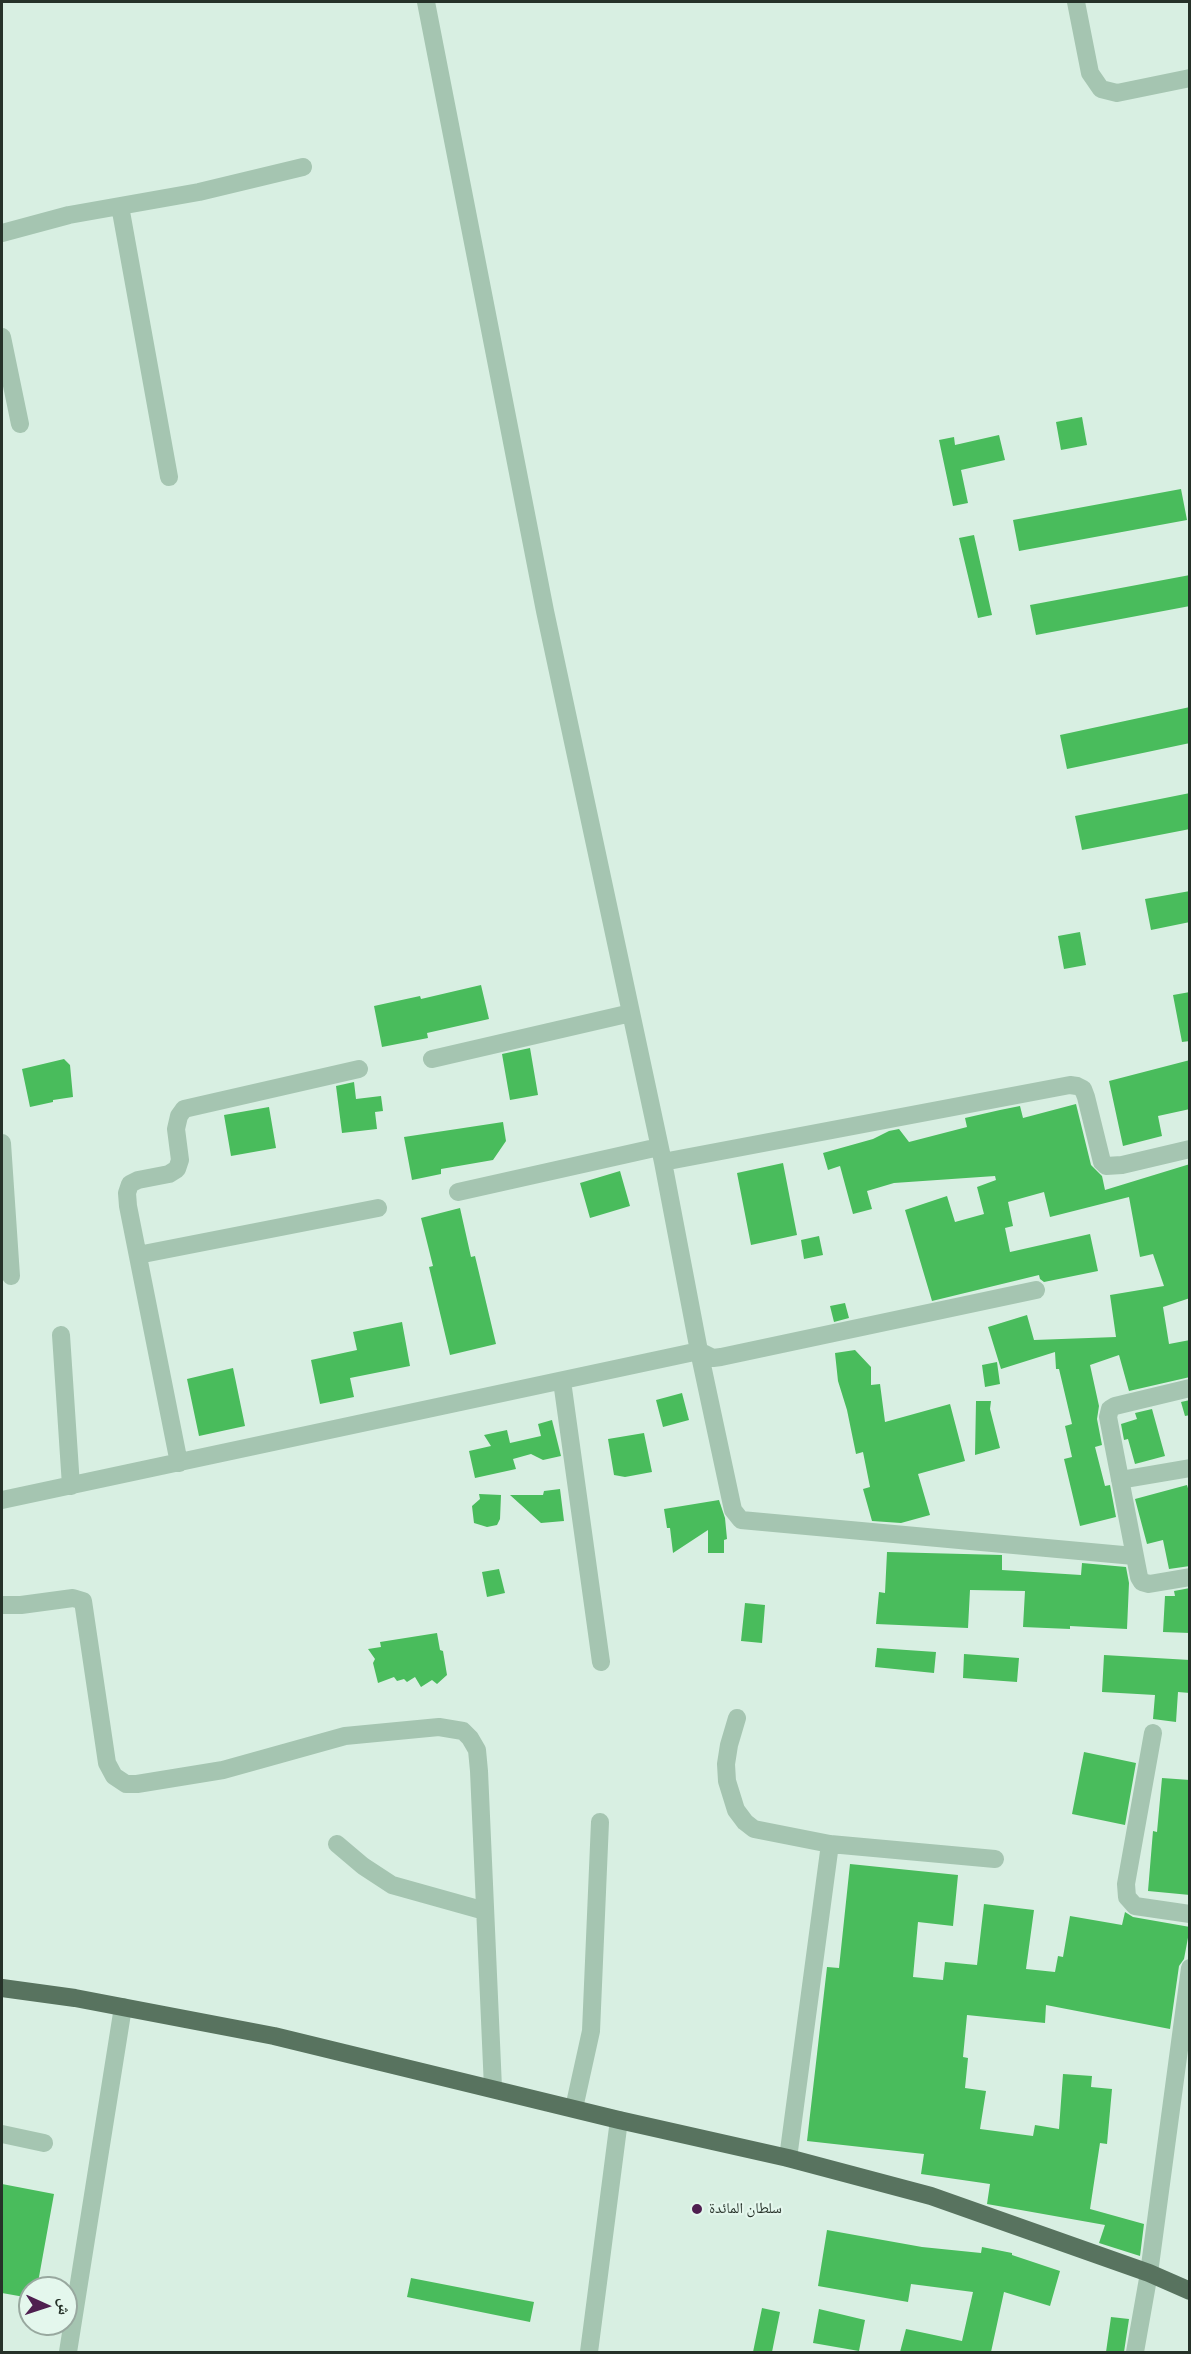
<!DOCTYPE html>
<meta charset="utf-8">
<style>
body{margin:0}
#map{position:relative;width:1191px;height:2354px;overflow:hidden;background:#d8efe2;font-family:Signika,"Noto Naskh Arabic",sans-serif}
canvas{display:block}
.frame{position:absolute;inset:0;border:3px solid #263229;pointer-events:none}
.north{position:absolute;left:18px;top:2276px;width:60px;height:60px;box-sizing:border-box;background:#e4f7ed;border:2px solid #98a89f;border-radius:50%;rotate:93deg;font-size:16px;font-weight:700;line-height:24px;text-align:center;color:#263229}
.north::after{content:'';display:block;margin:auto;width:21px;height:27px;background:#4f1f50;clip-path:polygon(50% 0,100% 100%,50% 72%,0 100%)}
</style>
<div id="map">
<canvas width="1191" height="2354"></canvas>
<div class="frame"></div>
<div class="north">ش</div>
</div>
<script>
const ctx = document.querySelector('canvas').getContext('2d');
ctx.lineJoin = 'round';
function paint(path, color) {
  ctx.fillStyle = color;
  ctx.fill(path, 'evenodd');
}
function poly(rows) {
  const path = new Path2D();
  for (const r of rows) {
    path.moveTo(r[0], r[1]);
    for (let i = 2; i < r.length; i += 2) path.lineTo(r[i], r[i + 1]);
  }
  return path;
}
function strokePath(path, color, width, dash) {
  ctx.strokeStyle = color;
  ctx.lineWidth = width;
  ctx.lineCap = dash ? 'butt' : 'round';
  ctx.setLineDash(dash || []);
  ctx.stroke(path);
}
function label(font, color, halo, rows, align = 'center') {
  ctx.font = font + ' Signika,"Noto Naskh Arabic",sans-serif';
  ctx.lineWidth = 4.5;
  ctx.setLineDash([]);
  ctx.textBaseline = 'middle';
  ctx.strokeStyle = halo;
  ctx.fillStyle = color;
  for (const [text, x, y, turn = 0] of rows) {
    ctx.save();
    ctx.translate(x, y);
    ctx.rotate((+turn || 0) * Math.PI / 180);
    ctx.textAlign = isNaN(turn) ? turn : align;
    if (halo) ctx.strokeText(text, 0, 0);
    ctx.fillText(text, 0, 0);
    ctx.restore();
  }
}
paint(poly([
 [1082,417,1087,445,1061,450,1056,422],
 [999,435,1005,460,961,470,968,503,953,506,939,440,954,437,955,445],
 [1181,489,1187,520,1019,551,1013,520],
 [974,535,992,615,978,618,959,538],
 [1190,575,1190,606,1036,635,1030,605],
 [1190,707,1190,743,1067,769,1060,735],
 [1190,793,1190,829,1082,850,1075,816],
 [1190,891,1190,922,1151,930,1145,899],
 [1080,932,1086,965,1064,969,1058,936],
 [481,985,489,1019,427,1033,428,1038,382,1047,374,1006,420,996,421,999],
 [1190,992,1190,1041,1182,1042,1173,995],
 [530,1048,538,1095,510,1100,502,1054],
 [64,1059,70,1065,73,1097,53,1100,53,1102,30,1107,22,1069],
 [1190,1060,1190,1109,1158,1116,1162,1136,1123,1146,1109,1081],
 [354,1082,356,1099,381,1096,383,1111,375,1112,377,1129,342,1133,336,1086],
 [1076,1104,1091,1165,1102,1176,1105,1190,1190,1164,1190,1298,1163,1307,1169,1344,1190,1340,1190,1377,1129,1391,1119,1355,1090,1365,1099,1406,1097,1419,1102,1445,1095,1447,1105,1486,1110,1485,1116,1517,1080,1526,1064,1459,1072,1457,1065,1426,1072,1424,1059,1369,1056,1369,1055,1352,1001,1369,988,1327,1027,1315,1034,1340,1116,1337,1110,1295,1164,1286,1153,1254,1140,1257,1129,1197,1050,1217,1044,1192,1008,1202,1013,1226,1005,1228,1010,1252,1090,1234,1098,1271,1044,1282,1040,1279,1039,1275,932,1301,905,1210,947,1196,955,1222,984,1214,977,1187,996,1180,995,1176,894,1183,867,1191,872,1209,853,1214,840,1166,828,1170,823,1153,873,1139,889,1131,899,1129,909,1142,967,1127,965,1118,1000,1110,1020,1106,1023,1118],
 [269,1107,276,1148,231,1156,224,1115],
 [503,1122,506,1141,493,1160,441,1169,441,1174,412,1180,404,1137],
 [783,1163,797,1235,751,1245,737,1173],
 [620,1171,630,1206,590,1218,580,1183],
 [460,1208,471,1257,475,1256,496,1344,450,1355,429,1267,433,1266,421,1218],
 [819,1236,823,1255,804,1259,801,1240],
 [845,1303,849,1318,834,1322,830,1306],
 [402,1322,410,1366,350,1378,354,1397,320,1404,311,1360,357,1350,353,1332],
 [855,1350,871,1367,871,1385,880,1384,885,1422,950,1404,965,1461,918,1474,930,1515,901,1523,872,1521,863,1489,870,1487,863,1452,856,1454,847,1410,838,1381,835,1353],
 [997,1362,1000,1384,985,1387,982,1365],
 [233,1368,245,1426,199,1436,187,1379],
 [682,1393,689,1420,663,1427,656,1400],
 [1190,1400,1190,1415,1185,1416,1181,1402],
 [976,1401,991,1401,990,1409,1000,1448,975,1455],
 [1152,1409,1165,1456,1135,1464,1128,1439,1124,1440,1121,1424,1137,1419,1135,1413],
 [552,1420,561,1456,543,1460,531,1454,513,1459,516,1469,475,1478,469,1451,491,1446,484,1435,507,1430,510,1443,541,1436,538,1424],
 [644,1433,652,1472,625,1477,614,1475,608,1439],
 [1187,1485,1190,1495,1190,1566,1169,1569,1163,1540,1147,1544,1135,1499],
 [560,1489,564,1521,541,1523,510,1495,543,1495,544,1491],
 [479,1494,501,1495,500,1519,497,1525,487,1527,474,1523,472,1506,480,1499],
 [719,1500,725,1518,727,1539,724,1540,724,1553,708,1553,708,1530,673,1553,670,1528,667,1528,664,1509],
 [887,1552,1002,1555,1002,1570,1081,1575,1082,1563,1126,1567,1129,1583,1127,1629,1070,1626,1070,1629,1023,1627,1025,1591,970,1590,968,1628,876,1624,879,1592,885,1593],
 [499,1569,505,1593,487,1597,482,1572],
 [1190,1588,1190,1633,1163,1632,1165,1596,1175,1596,1174,1591],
 [745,1603,765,1605,762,1643,741,1641],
 [437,1633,440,1650,443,1651,447,1675,437,1684,432,1680,421,1687,415,1677,407,1682,404,1679,397,1681,394,1677,378,1683,373,1663,375,1659,368,1649,381,1647,380,1642],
 [877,1648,936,1652,934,1673,875,1667],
 [964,1654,1019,1658,1017,1682,963,1678],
 [1104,1655,1190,1660,1190,1693,1178,1692,1176,1722,1153,1719,1155,1695,1102,1692],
 [1084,1752,1136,1763,1125,1825,1072,1814],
 [1162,1778,1190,1780,1190,1895,1148,1891,1153,1831,1157,1832],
 [850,1864,958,1875,953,1926,918,1922,913,1977,943,1980,945,1962,977,1965,984,1904,1034,1910,1026,1969,1055,1972,1058,1956,1063,1957,1070,1916,1122,1925,1125,1912,1133,1917,1190,1927,1184,1959,1179,1966,1170,2029,1046,2005,1045,2023,967,2015,963,2057,968,2058,965,2088,986,2091,980,2129,1033,2136,1035,2125,1059,2129,1063,2074,1092,2076,1091,2087,1112,2089,1107,2144,1100,2143,1090,2209,1144,2224,1140,2256,1099,2243,1105,2225,987,2204,990,2184,921,2174,924,2154,807,2141,827,1967,839,1968],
 [2,2184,54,2194,37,2288,30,2288,30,2298,2,2293],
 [827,2230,922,2247,981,2253,982,2247,1012,2253,1012,2255,1060,2271,1050,2306,1004,2292,991,2352,900,2352,906,2329,962,2341,973,2292,911,2284,908,2302,818,2286],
 [411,2278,534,2302,530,2322,407,2297],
 [762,2308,780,2312,772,2352,753,2352],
 [819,2309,865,2320,859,2351,813,2343],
 [1111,2317,1129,2319,1124,2352,1106,2352]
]), '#49bc5c');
strokePath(poly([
 [426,2,545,611,663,1162,699,1351,733,1510,741,1520,1134,1556],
 [1076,2,1090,73,1101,89,1117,93,1190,78],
 [120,206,169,477],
 [2,233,69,215,199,192,303,167],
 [2,337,20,424],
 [432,1059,631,1013],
 [2,1143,11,1276],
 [663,1162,1070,1085,1077,1086,1083,1089,1086,1097,1102,1162,1106,1166,1122,1165,1190,1149],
 [458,1192,659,1147],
 [138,1255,378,1208],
 [61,1335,71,1486],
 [562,1381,601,1662],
 [1190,1388,1115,1406,1110,1409,1108,1417,1139,1577,1142,1582,1149,1584,1190,1577],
 [179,1463,128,1206,127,1193,130,1184,138,1180,169,1174,177,1169,180,1160,176,1129,179,1116,184,1109,359,1069],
 [1120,1480,1190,1468],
 [2,1500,699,1351,713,1358,721,1357,1036,1290],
 [2,1605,21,1605,73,1598,83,1601,107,1763,114,1776,126,1784,137,1784,223,1770,345,1736,439,1727,463,1731,470,1738,477,1750,479,1771,493,2088],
 [737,1718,729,1745,726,1764,727,1781,736,1810,745,1822,754,1829,830,1844,995,1859],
 [1153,1733,1126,1884,1127,1897,1135,1906,1190,1914],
 [337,1844,363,1866,392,1885,485,1911],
 [574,2108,591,2031,600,1822],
 [2,2134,44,2143],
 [788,2158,830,1844],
 [68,2352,123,2007],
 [589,2352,619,2120],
 [1135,2352,1149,2273,1190,1968]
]), '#a5c5b1', 18);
strokePath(poly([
 [2,1988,75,1998,274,2036,619,2120,788,2158,931,2196,1149,2273,1190,2291]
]), '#58735f', 18);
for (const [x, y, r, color] of [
 [697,2209,6,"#4f1f50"]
]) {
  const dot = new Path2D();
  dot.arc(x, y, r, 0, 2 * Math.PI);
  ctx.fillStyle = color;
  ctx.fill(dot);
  strokePath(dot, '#e4f7ed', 2);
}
label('15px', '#263229', '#e4f7ed', [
 ["سلطان المائدة",709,2209]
], 'left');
</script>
